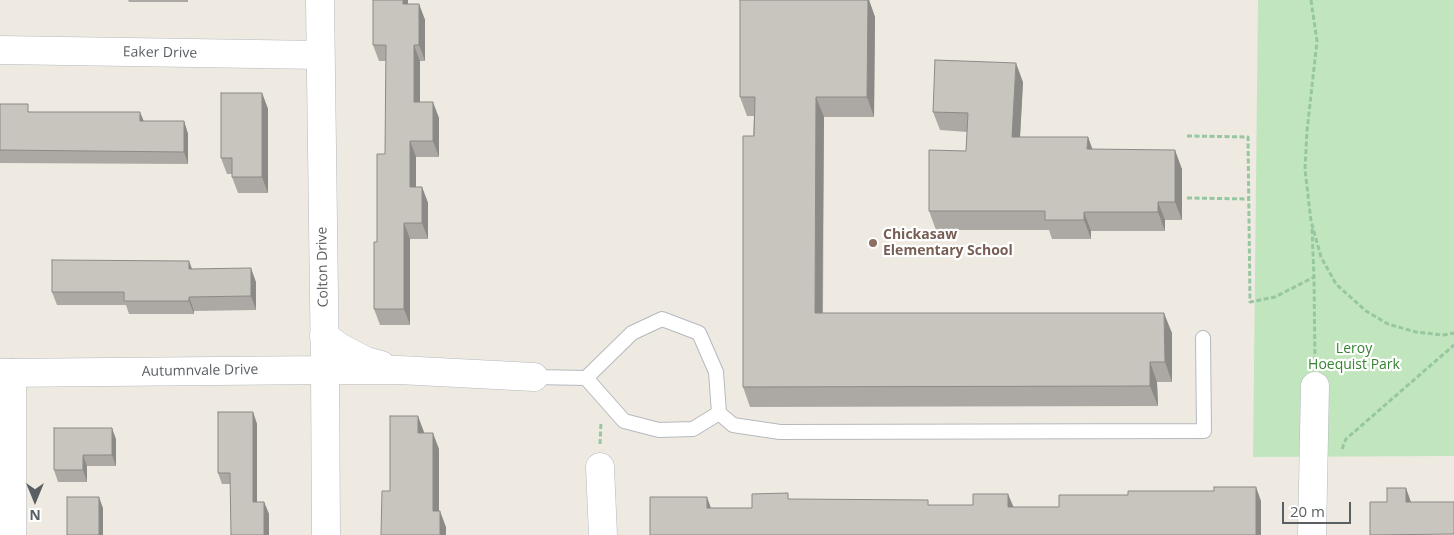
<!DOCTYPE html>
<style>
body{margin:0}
#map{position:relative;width:1454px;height:535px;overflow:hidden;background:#eeeae2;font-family:"Open Sans",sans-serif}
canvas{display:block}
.north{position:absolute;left:10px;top:475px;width:50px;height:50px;-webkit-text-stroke:4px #fff;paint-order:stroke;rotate:180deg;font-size:14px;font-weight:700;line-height:20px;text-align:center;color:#5a5f63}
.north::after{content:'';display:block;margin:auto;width:18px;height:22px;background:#5a5f63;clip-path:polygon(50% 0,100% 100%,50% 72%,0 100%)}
.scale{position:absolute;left:1282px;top:502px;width:69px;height:22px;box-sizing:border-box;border:2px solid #5a5f63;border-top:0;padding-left:6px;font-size:15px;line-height:18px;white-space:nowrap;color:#5a5f63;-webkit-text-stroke:4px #fff;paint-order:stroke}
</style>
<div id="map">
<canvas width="1454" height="535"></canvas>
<div class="north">N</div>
<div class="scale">20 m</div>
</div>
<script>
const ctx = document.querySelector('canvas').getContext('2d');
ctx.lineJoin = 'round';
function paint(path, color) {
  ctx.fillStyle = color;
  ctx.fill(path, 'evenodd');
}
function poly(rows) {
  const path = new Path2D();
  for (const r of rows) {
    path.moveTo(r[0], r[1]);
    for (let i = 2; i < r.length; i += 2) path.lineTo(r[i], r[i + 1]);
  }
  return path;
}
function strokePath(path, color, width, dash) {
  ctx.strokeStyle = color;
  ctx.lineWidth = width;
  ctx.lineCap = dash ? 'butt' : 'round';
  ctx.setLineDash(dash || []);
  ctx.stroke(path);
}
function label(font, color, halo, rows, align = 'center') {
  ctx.font = font + ' "Open Sans",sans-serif';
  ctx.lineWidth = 4.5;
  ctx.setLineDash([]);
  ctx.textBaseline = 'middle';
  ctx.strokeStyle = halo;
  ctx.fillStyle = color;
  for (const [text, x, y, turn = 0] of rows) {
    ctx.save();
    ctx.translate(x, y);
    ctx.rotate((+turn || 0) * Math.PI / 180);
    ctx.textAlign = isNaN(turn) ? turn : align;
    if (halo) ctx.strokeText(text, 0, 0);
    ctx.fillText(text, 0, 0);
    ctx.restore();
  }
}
paint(poly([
 [1258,0,1454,0,1454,456,1253,457]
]), '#c1e6bd');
const lane = poly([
 [534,377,586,378,632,333,662,319,699,333,716,372,719,413,733,425,780,432,1204,431,1203,338],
 [586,378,624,421,659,430,693,429,719,413]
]);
const street = poly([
 [0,50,320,55],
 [324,336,341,348,366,361,381,365],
 [12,373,12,535],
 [600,467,603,535],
 [326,535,325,370,399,370,534,377],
 [1312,535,1315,386]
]);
const secondary = poly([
 [0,373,325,370,320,0]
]);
strokePath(lane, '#b5b9bd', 16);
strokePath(street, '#b5b9bd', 29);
strokePath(secondary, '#b4b8bd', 29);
strokePath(poly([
 [1311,0,1317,41,1307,131,1305,169,1311,221,1321,257,1336,284,1366,311,1388,324,1416,332,1443,335,1454,333],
 [1187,136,1248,137,1250,302,1275,297,1314,277],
 [1187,198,1249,199],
 [1312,229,1314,277,1315,363],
 [600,444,601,422],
 [1342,449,1346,439,1454,345]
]), '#96c7a0', 3, [5, 2.5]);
strokePath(lane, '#fff', 14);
strokePath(street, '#fff', 28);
strokePath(secondary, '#fff', 28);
paint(poly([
 [128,0,188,0,188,2,129,2],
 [408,0,408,4,419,4,425,20,425,61,420,61,420,102,439,118,439,157,416,157,416,187,422,187,428,203,428,239,410,239,410,325,380,325,374,309,377,242,385,154,386,61,379,61,373,45],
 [740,0,869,0,875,17,874,117,824,117,823,313,1172,333,1172,382,1157,382,1158,406,750,407,743,387,754,116,747,116,740,97],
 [1023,82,1020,137,1088,137,1092,149,1182,169,1182,220,1165,220,1165,231,1091,231,1091,239,1052,239,1049,230,936,230,929,211,966,151,967,132,940,130,933,112],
 [262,93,268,109,268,193,238,193,232,177,232,174,227,174,221,158],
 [0,104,30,112,144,121,184,121,188,134,188,164,0,163],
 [192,269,256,282,256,310,194,311,194,314,129,314,126,305,57,305,52,292],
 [253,412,257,424,257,502,264,502,269,514,269,535,231,484,222,484,218,473],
 [116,439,116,466,87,466,87,482,58,482,54,470]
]), '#aca9a4');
paint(poly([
 [403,0,408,0,408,20,403,4],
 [868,0,869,0,875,17,874,117,867,97],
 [419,4,425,20,425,61,419,45],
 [414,45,420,61,420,118,414,102],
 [1016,63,1023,82,1019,155,1012,137],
 [262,93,268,109,268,193,262,177],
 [816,97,824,117,822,333,815,313],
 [433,102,439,118,439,157,433,141],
 [140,112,145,124,140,121],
 [184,121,188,134,188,164,184,152],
 [1088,137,1095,156,1087,149],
 [410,141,416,157,416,203,410,187],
 [1175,150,1182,169,1182,220,1175,202],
 [422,187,428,203,428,239,422,223],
 [1158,202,1165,220,1165,231,1158,212],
 [1084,212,1091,231,1091,239,1084,220],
 [404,223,410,239,410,325,404,309],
 [189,261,194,274,189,269],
 [251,268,256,282,256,310,251,296],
 [189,297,194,311,194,314,189,301],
 [1164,313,1172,333,1172,382,1165,362],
 [1150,362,1157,382,1158,406,1150,386],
 [253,412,257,424,257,514,253,502],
 [418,416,424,432,424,449,418,433],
 [112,428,116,439,116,466,112,455],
 [433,433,439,449,439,527,433,511],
 [83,455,87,466,87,482,83,470],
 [1256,487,1261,501,1261,535,1256,535],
 [1406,488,1411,502,1406,502],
 [1008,494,1014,508,1008,507],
 [99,497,103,508,103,535,99,535],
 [707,497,712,511,707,508],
 [264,502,269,514,269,535,264,535],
 [440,511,446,527,446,535,440,535]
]), '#8c8a86');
const building = poly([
 [373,0,403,0,403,4,419,4,419,45,414,45,414,102,433,102,433,141,410,141,410,187,422,187,422,223,404,223,404,309,374,309,374,242,377,242,377,154,385,154,386,45,373,45,373,0],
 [740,0,868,0,867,97,816,97,815,313,1164,313,1165,362,1150,362,1150,386,743,387,743,136,754,136,755,97,740,97,740,0],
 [935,60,1016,63,1012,137,1088,137,1087,149,1175,150,1175,202,1158,202,1158,212,1084,212,1084,220,1045,220,1045,211,929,211,929,150,966,151,968,113,933,112,935,60],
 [221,93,262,93,262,177,232,177,232,158,221,158,221,93],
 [0,104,28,104,28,112,140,112,140,121,184,121,184,152,0,150,0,104],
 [52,260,189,261,189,269,251,268,251,296,189,297,189,301,124,301,124,292,52,292,52,260],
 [218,412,253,412,253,502,264,502,264,535,231,535,230,473,218,473,218,412],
 [390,416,418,416,418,433,433,433,433,511,440,511,440,535,381,535,382,491,390,491,390,416],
 [54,428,112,428,112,455,83,455,83,470,54,470,54,428],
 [1214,487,1256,487,1256,535,650,535,650,497,707,497,707,508,752,508,752,494,788,493,788,499,928,500,928,505,973,505,973,494,1008,494,1008,507,1059,507,1059,495,1128,495,1128,491,1214,491,1214,487],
 [1387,488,1406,488,1406,502,1454,502,1454,534,1370,535,1370,502,1387,502,1387,488],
 [67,497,99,497,99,535,67,535,67,497]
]);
paint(building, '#c8c5bf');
strokePath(building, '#8c8a86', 1);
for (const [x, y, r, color] of [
 [873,243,5,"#8d6e63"]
]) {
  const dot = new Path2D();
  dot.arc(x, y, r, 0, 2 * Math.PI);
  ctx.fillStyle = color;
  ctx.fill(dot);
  strokePath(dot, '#fff', 2);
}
label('14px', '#5a5f63', '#fff', [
 ["Eaker Drive",160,53,1],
 ["Colton Drive",323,267,-91],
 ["Autumnvale Drive",200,371,-1]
]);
label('bold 14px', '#785e54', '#fff', [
 ["Chickasaw",883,235],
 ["Elementary School",883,251]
], 'left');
label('14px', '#368332', '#fff', [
 ["Leroy",1354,349],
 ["Hoequist Park",1354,365]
]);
</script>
